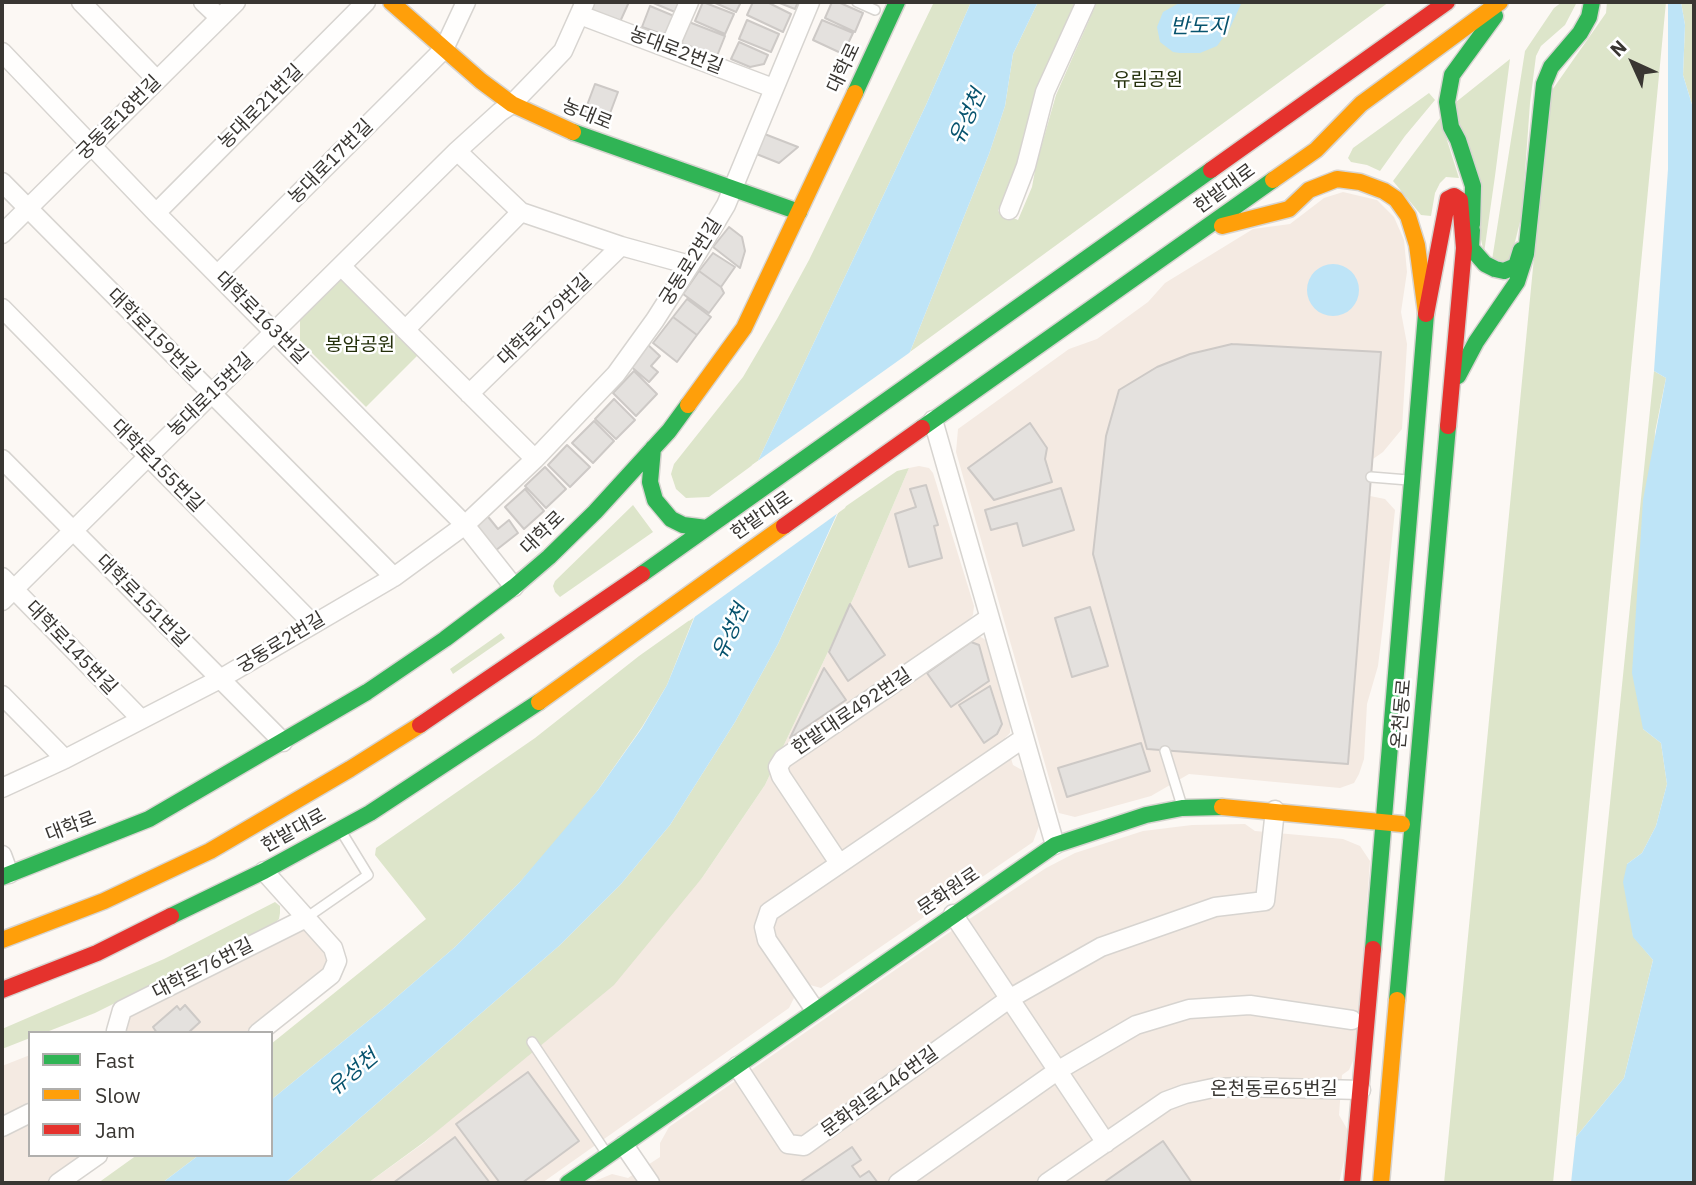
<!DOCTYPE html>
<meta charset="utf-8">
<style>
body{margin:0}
#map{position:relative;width:1696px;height:1185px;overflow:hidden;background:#fcf8f4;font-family:"IBM Plex Sans",sans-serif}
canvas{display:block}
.frame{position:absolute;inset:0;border:4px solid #393632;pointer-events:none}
.legend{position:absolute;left:28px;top:1031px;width:245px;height:126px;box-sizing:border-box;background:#fff;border:2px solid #b0afad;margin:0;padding:9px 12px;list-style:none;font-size:21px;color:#393632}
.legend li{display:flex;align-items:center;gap:14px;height:35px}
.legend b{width:35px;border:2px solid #b0afad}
.north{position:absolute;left:1598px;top:28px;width:70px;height:70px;-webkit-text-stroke:5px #fff;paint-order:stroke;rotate:315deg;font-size:19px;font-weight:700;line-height:28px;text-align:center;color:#393632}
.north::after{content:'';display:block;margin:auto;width:24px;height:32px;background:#393632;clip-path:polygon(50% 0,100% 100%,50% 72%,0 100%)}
</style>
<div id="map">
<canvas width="1696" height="1185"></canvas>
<div class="frame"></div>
<ul class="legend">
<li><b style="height:9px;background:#30b455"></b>Fast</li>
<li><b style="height:9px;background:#ff9f0a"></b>Slow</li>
<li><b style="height:9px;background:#e5322d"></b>Jam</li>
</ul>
<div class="north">N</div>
</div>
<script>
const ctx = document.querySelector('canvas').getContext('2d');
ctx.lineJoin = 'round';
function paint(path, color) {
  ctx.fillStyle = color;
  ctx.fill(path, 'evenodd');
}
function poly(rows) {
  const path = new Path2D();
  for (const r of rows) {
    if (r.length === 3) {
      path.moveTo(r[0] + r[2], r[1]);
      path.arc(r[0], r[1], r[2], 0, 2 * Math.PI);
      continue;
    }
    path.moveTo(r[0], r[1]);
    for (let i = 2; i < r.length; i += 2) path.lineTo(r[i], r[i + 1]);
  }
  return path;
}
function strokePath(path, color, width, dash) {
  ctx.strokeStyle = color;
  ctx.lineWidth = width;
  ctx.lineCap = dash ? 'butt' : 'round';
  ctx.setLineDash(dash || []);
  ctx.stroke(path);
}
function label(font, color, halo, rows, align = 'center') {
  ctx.font = font + ' "IBM Plex Sans","Noto Sans KR",sans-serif';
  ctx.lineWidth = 5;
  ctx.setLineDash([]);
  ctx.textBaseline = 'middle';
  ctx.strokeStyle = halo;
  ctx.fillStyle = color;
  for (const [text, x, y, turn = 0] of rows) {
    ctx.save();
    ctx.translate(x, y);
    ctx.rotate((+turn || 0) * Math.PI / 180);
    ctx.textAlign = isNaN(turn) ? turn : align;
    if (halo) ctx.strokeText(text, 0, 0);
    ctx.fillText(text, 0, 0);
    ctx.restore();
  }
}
paint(poly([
 [1343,192,1377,200,1394,217,1404,240,1407,272,1401,312,1407,344,1402,429,1383,452,1373,459,1370,496,1385,499,1395,510,1383,625,1378,666,1367,704,1364,759,1359,774,1354,783,1340,788,1189,774,1151,796,1075,817,1059,813,956,452,958,429,1069,349,1097,339,1148,302,1165,283,1253,229,1290,224,1324,198],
 [919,466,929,468,933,473,974,606,973,615,967,622,972,636,979,636,986,640,1010,725,1010,733,1005,738,1013,765,1022,770,1027,781,1039,826,1033,842,821,988,810,985,795,996,789,1008,542,1183,368,1183,425,1142,702,878,765,785,853,599,909,468],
 [1245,824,1255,831,1343,839,1360,846,1370,861,1356,1054,1349,1070,1342,1075,1339,1115,1350,1134,1339,1183,590,1183,612,1174,628,1178,660,1157,660,1143,669,1127,947,934,1046,868,1075,853,1143,831,1192,825],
 [298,929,308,930,327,952,328,967,248,1033,124,1033,125,1017],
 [30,1055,30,1155,91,1155,51,1183,2,1183,2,1066]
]), '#f4eae2');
paint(poly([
 [934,2,971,2,926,105,758,461,709,497,686,498,676,489,671,474,674,464,743,377,777,319,809,260],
 [1038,2,1075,2,1039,83,1015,171,998,211,1018,220,1032,187,1036,165,1056,95,1097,2,1389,2,910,352,989,154,1005,106,1013,54],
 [1562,2,1577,2,1565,25,1541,46,1536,56,1530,103,1522,214,1510,262,1492,260,1525,51,1554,8],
 [1607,2,1666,2,1553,1183,1444,1183,1550,93,1606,13],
 [1681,2,1694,2,1694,111,1683,75,1685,25],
 [1510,59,1495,176,1484,253,1451,106],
 [1429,93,1435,100,1405,136,1380,171,1367,165,1351,162,1348,158,1353,148],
 [1440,118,1459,178,1446,177,1440,183,1435,193,1431,216,1421,215,1393,181],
 [337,278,346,278,421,352,366,407,300,341,300,314],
 [1654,371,1666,378,1655,432,1643,729,1661,743,1667,784,1656,826,1642,853,1627,864,1633,936,1653,960,1624,1078,1576,1137],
 [909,468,853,599,765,785,702,878,614,985,424,1142,368,1183,285,1183,560,945,621,884,670,825,735,722,778,644,839,511,897,471],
 [633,505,653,532,560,597,555,592,553,586,555,581],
 [694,617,667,685,642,727,598,790,555,843,519,883,455,947,384,1008,271,1100,271,1044,426,919,375,855,376,848,535,738,639,656],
 [501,633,505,638,453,674,450,669],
 [275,902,280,906,280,913,279,919,274,924,95,1013,44,1033,30,1033,30,1038,2,1049,2,1029,164,959],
 [137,1155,199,1155,162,1183,98,1183]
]), '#dde5ca');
paint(poly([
 [971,2,1038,2,1013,54,1005,106,989,154,910,352,778,644,735,722,670,825,621,884,560,945,285,1183,162,1183,199,1155,271,1155,271,1100,384,1008,455,947,519,883,598,790,642,728,667,685,758,461,926,105],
 [1181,2,1242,2,1230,28,1217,46,1200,53,1180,53,1173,52,1160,42,1157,27,1163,12],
 [1668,2,1681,2,1685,25,1683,75,1694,111,1694,1183,1571,1183,1576,1137,1624,1078,1653,960,1633,937,1623,882,1627,864,1642,853,1656,826,1667,784,1661,743,1643,729,1632,673,1643,500,1666,378,1654,371,1668,169],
 [1333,290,26]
]), '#bee4f7');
paint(poly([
 [916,348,845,508,689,621,752,465]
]), '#fcf8f4');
const building = poly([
 [589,2,629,2,619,24,594,13,589,2],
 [651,2,679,2,675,12,651,2],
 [703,2,734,14,725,34,695,21,703,2],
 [713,2,741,2,736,12,713,2],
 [753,2,767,2,791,14,783,32,747,15,753,2],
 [777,2,798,2,795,9,777,2],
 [832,2,838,2,863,13,855,32,825,18,832,2],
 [650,6,674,16,668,32,662,34,642,27,650,6],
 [747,20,779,34,771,52,739,39,747,20],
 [822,20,853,33,843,54,813,40,822,20],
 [689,22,725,36,717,56,681,43,689,22],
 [739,42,768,55,764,64,750,67,731,59,739,42],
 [595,84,618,92,606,124,583,116,595,84],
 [762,133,798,147,779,163,754,153,762,133],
 [729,227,742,237,745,251,740,268,713,247,729,227],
 [713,253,735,267,721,287,699,271,713,253],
 [699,271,721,287,724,293,709,313,683,294,699,271],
 [687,299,711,317,697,335,673,317,687,299],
 [673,317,697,335,677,362,653,343,673,317],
 [646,343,660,356,651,366,658,372,649,382,628,364,646,343],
 [1232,344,1381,352,1348,764,1147,749,1093,554,1106,436,1119,390,1157,367,1190,354,1232,344],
 [634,371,657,394,636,416,613,393,634,371],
 [614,399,635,420,616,439,595,419,614,399],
 [594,421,614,441,593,463,572,443,594,421],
 [1030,423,1047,448,1045,459,1052,482,994,500,968,468,1030,423],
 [567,445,590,467,570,487,548,465,567,445],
 [545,467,566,489,546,508,525,486,545,467],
 [926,485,938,525,934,526,942,558,909,567,895,514,916,507,910,489,926,485],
 [1061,488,1074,530,1023,546,1017,523,991,530,985,510,1061,488],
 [525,489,544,511,524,529,505,507,525,489],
 [485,513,498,529,509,520,518,533,495,551,477,527,478,518,485,513],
 [850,604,885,655,848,681,829,652,850,604],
 [1090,607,1108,666,1072,677,1055,618,1090,607],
 [971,642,979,645,989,681,951,707,927,673,971,642],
 [824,668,846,700,790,738,824,668],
 [990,686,1002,724,997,734,984,743,959,705,990,686],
 [1141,743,1150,771,1067,797,1058,768,1141,743],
 [185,1005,200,1022,188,1033,157,1033,153,1027,177,1006,180,1010,185,1005],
 [528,1072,579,1141,522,1183,500,1183,456,1124,528,1072],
 [455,1137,490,1183,393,1183,455,1137],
 [1163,1141,1192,1183,1103,1183,1163,1141],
 [852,1147,861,1160,852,1166,860,1177,869,1171,878,1183,799,1183,852,1147]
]);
paint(building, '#e4e1de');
strokePath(building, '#cdc9c6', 2);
const lane = poly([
 [857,2,875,10],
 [1371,477,1408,480],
 [1165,751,1182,806],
 [306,918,368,875,341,831],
 [532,1042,607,1154]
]);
const street = poly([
 [81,2,157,80],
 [203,2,220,18],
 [580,15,773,88],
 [669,48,689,2],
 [2,52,156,213,465,525,514,587],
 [457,151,521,212,621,246,690,265],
 [2,182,394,577],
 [1009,210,1026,166,1045,92,1086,2],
 [156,213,366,2],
 [2,234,236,2],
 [341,266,535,459],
 [218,274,444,49,466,2],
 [2,308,313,624],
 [405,330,521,212],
 [469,394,621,246],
 [933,420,1055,845],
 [2,459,283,742],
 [2,577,141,719],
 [2,601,457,151,500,112,512,104,543,72,563,51,585,2],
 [2,695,65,759],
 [2,788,65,759,220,679,394,577,465,525,535,459,616,374,655,320,690,265,726,205,810,2],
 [2,855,9,874],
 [839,863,781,776,778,767,783,759,989,618],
 [953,914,1106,1143],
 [815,1010,767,940,764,927,769,912,1024,738],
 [117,1033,116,1031,122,1010,306,918],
 [258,1033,331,975,337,961,333,948,264,871],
 [737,1066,788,1144,804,1146,1009,999,1101,947,1215,907,1265,901,1275,810],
 [2,1127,30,1113],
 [624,1145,650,1183],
 [58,1183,98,1155],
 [898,1183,1057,1071,1136,1025,1189,1009,1250,1005,1352,1020],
 [1047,1183,1166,1101,1185,1094,1213,1088,1243,1087,1361,1090]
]);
const fast = poly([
 [855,93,897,2],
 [573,132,799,212],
 [1472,230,1471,248,1485,264,1495,269,1504,271,1516,266,1521,250],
 [1464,248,1472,224,1473,186,1458,140,1451,127,1447,102,1452,75,1495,16],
 [1458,376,1476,342,1517,282,1526,254,1544,84,1551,67,1580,33,1589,17,1592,2],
 [922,428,1273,180],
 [653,448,650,482,655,500,671,519,683,525,707,528],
 [642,574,1211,170],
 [2,877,149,819,367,692,445,639,514,587,549,557,595,512,669,431,688,405],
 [171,916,264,871,370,813,539,702],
 [1373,949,1426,314],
 [1397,1000,1448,426],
 [568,1183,1055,845,1146,815,1182,808,1222,807]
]);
const slow = poly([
 [391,2,481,81,512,104,573,132],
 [1273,180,1316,150,1361,104,1500,2],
 [1222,226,1289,209,1309,190,1337,179,1360,182,1384,191,1396,199,1408,216,1417,245,1426,313],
 [688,405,744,328,855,93],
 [539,702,784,526],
 [1222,807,1402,824],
 [2,940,104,901,210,851,350,769,420,725],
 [1381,1183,1397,1000]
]);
const jam = poly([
 [1211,170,1447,2],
 [1426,314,1448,199,1454,196,1460,200,1464,248,1448,426],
 [784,526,922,428],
 [420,725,642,574],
 [2,990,97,953,171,916],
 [1352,1183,1373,949]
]);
strokePath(lane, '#d7d4d0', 12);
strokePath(street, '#d7d4d0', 21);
strokePath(fast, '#d7d4d0', 19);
strokePath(slow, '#d7d4d0', 19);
strokePath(jam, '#d7d4d0', 19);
strokePath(lane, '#fffefd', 9);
strokePath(street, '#fffefd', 18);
strokePath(fast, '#30b455', 16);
strokePath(slow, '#ff9f0a', 16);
strokePath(jam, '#e5322d', 16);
label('19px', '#393632', '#fff', [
 ["농대로2번길",676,51,21],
 ["대학로",844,68,-65],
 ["농대로21번길",261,107,-45],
 ["농대로",587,115,22],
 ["궁동로18번길",119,118,-45],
 ["농대로17번길",331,162,-45],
 ["한밭대로",1225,189,-36],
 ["궁동로2번길",691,262,-58],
 ["대학로163번길",261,318,45],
 ["대학로179번길",545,320,-44],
 ["대학로159번길",153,335,45],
 ["농대로15번길",211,395,-44],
 ["대학로155번길",157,466,45],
 ["한밭대로",762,516,-35],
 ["대학로",543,533,-44],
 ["대학로151번길",142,601,45],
 ["궁동로2번길",281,643,-31],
 ["대학로145번길",71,648,46],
 ["한밭대로492번길",852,712,-34],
 ["온천동로",1402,714,-85],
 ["대학로",71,827,-21],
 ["한밭대로",294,831,-29],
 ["문화원로",949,892,-34],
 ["대학로76번길",203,969,-27],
 ["온천동로65번길",1274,1090],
 ["문화원로146번길",880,1092,-36]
]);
label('19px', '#24300b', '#fff', [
 ["유림공원",1148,81],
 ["봉암공원",360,346]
]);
label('italic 21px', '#07536e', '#fff', [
 ["반도지",1199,27],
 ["유성천",968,117,-65],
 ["유성천",731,632,-65],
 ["유성천",353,1073,-40]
]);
</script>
